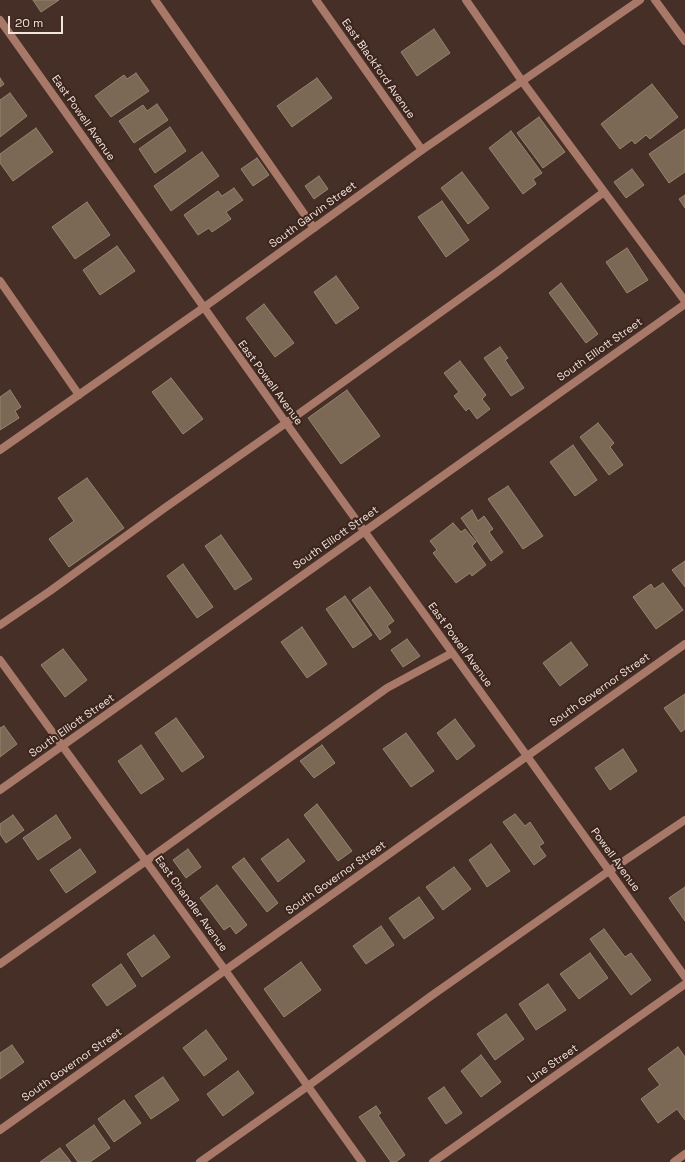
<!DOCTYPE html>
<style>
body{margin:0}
#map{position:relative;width:685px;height:1162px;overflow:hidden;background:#462f26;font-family:"Space Grotesk",sans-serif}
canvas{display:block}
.scale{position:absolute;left:8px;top:16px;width:55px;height:18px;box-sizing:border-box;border:2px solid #f4e4de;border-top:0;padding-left:5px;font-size:12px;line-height:14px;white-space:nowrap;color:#f4e4de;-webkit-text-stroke:3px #3b251c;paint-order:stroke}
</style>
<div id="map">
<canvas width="685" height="1162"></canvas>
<div class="scale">20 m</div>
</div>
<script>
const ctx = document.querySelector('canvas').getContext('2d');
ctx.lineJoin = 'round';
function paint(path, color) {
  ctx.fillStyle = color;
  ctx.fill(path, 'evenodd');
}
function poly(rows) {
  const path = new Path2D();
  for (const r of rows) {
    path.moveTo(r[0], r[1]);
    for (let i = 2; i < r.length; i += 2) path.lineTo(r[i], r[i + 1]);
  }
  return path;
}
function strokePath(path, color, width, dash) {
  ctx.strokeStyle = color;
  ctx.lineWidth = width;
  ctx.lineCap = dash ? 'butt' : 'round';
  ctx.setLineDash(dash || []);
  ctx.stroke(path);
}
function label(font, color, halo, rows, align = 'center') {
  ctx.font = font + ' "Space Grotesk",sans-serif';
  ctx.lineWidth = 4;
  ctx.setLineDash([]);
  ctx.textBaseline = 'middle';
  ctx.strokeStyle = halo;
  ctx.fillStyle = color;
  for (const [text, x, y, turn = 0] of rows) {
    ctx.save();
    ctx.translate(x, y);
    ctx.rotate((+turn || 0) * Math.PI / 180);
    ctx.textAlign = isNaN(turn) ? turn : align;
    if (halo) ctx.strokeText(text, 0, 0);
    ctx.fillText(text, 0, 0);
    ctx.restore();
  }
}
const building = poly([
 [33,0,59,0,41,12,33,0],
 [434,29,450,53,417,76,401,52,434,29],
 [136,73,149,91,111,117,95,96,124,75,127,79,136,73],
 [0,78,4,84,0,87,0,78],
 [317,78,332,98,292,127,277,106,317,78],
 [652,84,678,117,650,139,646,135,635,144,632,140,620,149,601,124,652,84],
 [10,93,27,116,0,137,0,100,10,93],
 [157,104,168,120,134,143,119,121,143,105,147,111,157,104],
 [539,117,565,152,543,168,517,133,539,117],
 [170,127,186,151,155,173,139,149,170,127],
 [36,128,53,152,13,181,0,163,0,154,36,128],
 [685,129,685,172,669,183,649,154,685,129],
 [511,131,542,173,533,179,536,184,523,194,489,148,511,131],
 [202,152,219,176,171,211,154,186,202,152],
 [257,158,269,175,253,186,241,169,257,158],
 [632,169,644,185,626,198,614,182,632,169],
 [462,172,489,208,468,224,441,188,462,172],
 [319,176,328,189,314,199,305,186,319,176],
 [234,188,243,200,226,212,231,219,212,232,209,228,198,235,184,215,218,191,222,196,234,188],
 [685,195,685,208,679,199,685,195],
 [442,201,469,240,446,257,418,217,442,201],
 [87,202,110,235,75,259,52,227,87,202],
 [117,246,135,271,100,295,83,270,117,246],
 [627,248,648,280,627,293,606,262,627,248],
 [336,276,359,308,336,324,314,292,336,276],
 [561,283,598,334,586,343,549,293,561,283],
 [264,304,294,343,275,357,246,318,264,304],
 [500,347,508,358,505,360,524,388,511,396,484,358,500,347],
 [460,361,486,395,482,399,490,409,477,419,469,408,466,411,454,396,459,392,444,373,460,361],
 [171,378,203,419,183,434,152,392,171,378],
 [10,390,21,407,15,411,19,418,0,430,0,397,10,390],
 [347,390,380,436,341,464,308,418,347,390],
 [598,423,614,443,610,447,623,465,609,475,580,437,598,423],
 [573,445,597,480,575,496,550,462,573,445],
 [87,478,124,528,69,567,49,539,74,521,58,498,87,478],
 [508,486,543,536,523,549,488,499,508,486],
 [472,510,478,521,484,516,493,529,489,532,503,552,491,561,461,518,472,510],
 [453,523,461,532,465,529,476,542,472,546,486,565,472,576,470,573,456,583,433,553,437,550,430,541,453,523],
 [221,535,252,579,235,590,205,546,221,535],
 [685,561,685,587,672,570,685,561],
 [183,564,213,607,197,618,167,576,183,564],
 [663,583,683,610,656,629,633,597,651,584,654,589,663,583],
 [370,587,394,621,387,626,391,632,380,640,352,600,370,587],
 [345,596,372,635,353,648,326,609,345,596],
 [302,627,327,664,307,678,281,642,302,627],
 [407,639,420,656,403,667,391,650,407,639],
 [571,642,588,665,560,686,543,663,571,642],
 [63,649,87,680,65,697,41,665,63,649],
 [685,694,685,729,681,732,664,708,685,694],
 [176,718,204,757,182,772,155,733,176,718],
 [455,719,475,746,457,760,437,733,455,719],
 [4,726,17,744,0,757,0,728,4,726],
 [406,733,434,771,411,787,383,749,406,733],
 [141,745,164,779,141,794,118,761,141,745],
 [322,745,335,763,314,778,300,761,322,745],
 [623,749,637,771,610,790,595,768,623,749],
 [317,804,352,851,338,861,304,815,317,804],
 [515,814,525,826,530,822,544,843,539,846,546,856,534,865,503,822,515,814],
 [13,815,24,830,6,843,0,834,0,824,13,815],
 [56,815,71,838,38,860,23,838,56,815],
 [288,839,305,861,278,882,261,859,288,839],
 [491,844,510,871,487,887,469,860,491,844],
 [80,849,96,872,66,893,50,870,80,849],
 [188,849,201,867,186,878,173,860,188,849],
 [244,858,278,903,267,912,232,867,244,858],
 [454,867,471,889,443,910,426,887,454,867],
 [217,885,247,925,236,934,230,926,224,930,200,898,217,885],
 [685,887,685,921,669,898,685,887],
 [419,897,434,918,404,939,389,918,419,897],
 [381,926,394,945,366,964,353,946,381,926],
 [604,929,625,957,631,953,651,980,631,995,590,939,604,929],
 [154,935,170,957,142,977,127,954,154,935],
 [590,953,608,978,579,999,560,974,590,953],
 [301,962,321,990,284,1017,264,989,301,962],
 [121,964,136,986,107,1006,92,985,121,964],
 [548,984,566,1010,536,1030,519,1004,548,984],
 [506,1014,524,1039,495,1060,477,1034,506,1014],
 [206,1030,227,1059,204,1076,183,1048,206,1030],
 [12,1045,24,1062,0,1079,0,1053,12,1045],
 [678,1047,685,1057,685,1120,677,1109,658,1123,641,1099,660,1085,648,1069,678,1047],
 [481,1055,501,1082,481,1097,461,1071,481,1055],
 [238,1071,254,1093,223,1116,207,1094,238,1071],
 [163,1077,179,1100,151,1119,135,1096,163,1077],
 [444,1087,462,1113,446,1124,428,1098,444,1087],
 [124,1100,141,1123,114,1142,98,1119,124,1100],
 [376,1106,381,1113,378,1115,405,1155,396,1162,391,1162,359,1117,376,1106],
 [94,1125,110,1148,90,1162,78,1162,66,1145,94,1125],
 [60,1148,71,1162,40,1162,60,1148]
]);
paint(building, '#7b6855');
strokePath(building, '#988370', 1);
strokePath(poly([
 [155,0,314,228],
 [466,0,522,81,685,301],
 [0,281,79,395],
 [0,625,50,591,166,507,286,423,497,272,604,192],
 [0,964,146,861,387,688,452,653],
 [200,1162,308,1086,431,996,609,871,685,820],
 [674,1162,685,1154]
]), '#a87969', 8);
strokePath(poly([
 [316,0,422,150],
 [0,20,286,423,527,756,685,977],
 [0,660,225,970,362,1162],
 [0,790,685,304],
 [433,1162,685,984]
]), '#a87969', 8);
strokePath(poly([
 [655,0,685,41],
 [0,450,203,308,422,150,640,0],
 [0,1130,685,644]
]), '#a87969', 8);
label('11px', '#f4e4de', '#3b251c', [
 ["East Blackford Avenue",378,69,55],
 ["East Powell Avenue",83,118,55],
 ["South Garvin Street",313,215,-36],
 ["South Elliott Street",600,350,-35],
 ["East Powell Avenue",270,383,54],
 ["South Elliott Street",336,538,-35],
 ["East Powell Avenue",460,645,54],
 ["South Governor Street",600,690,-35],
 ["South Elliott Street",72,726,-35],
 ["Powell Avenue",615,860,54],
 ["South Governor Street",336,878,-35],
 ["East Chandler Avenue",191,904,54],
 ["Line Street",553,1064,-35],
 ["South Governor Street",72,1065,-35]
]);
</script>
